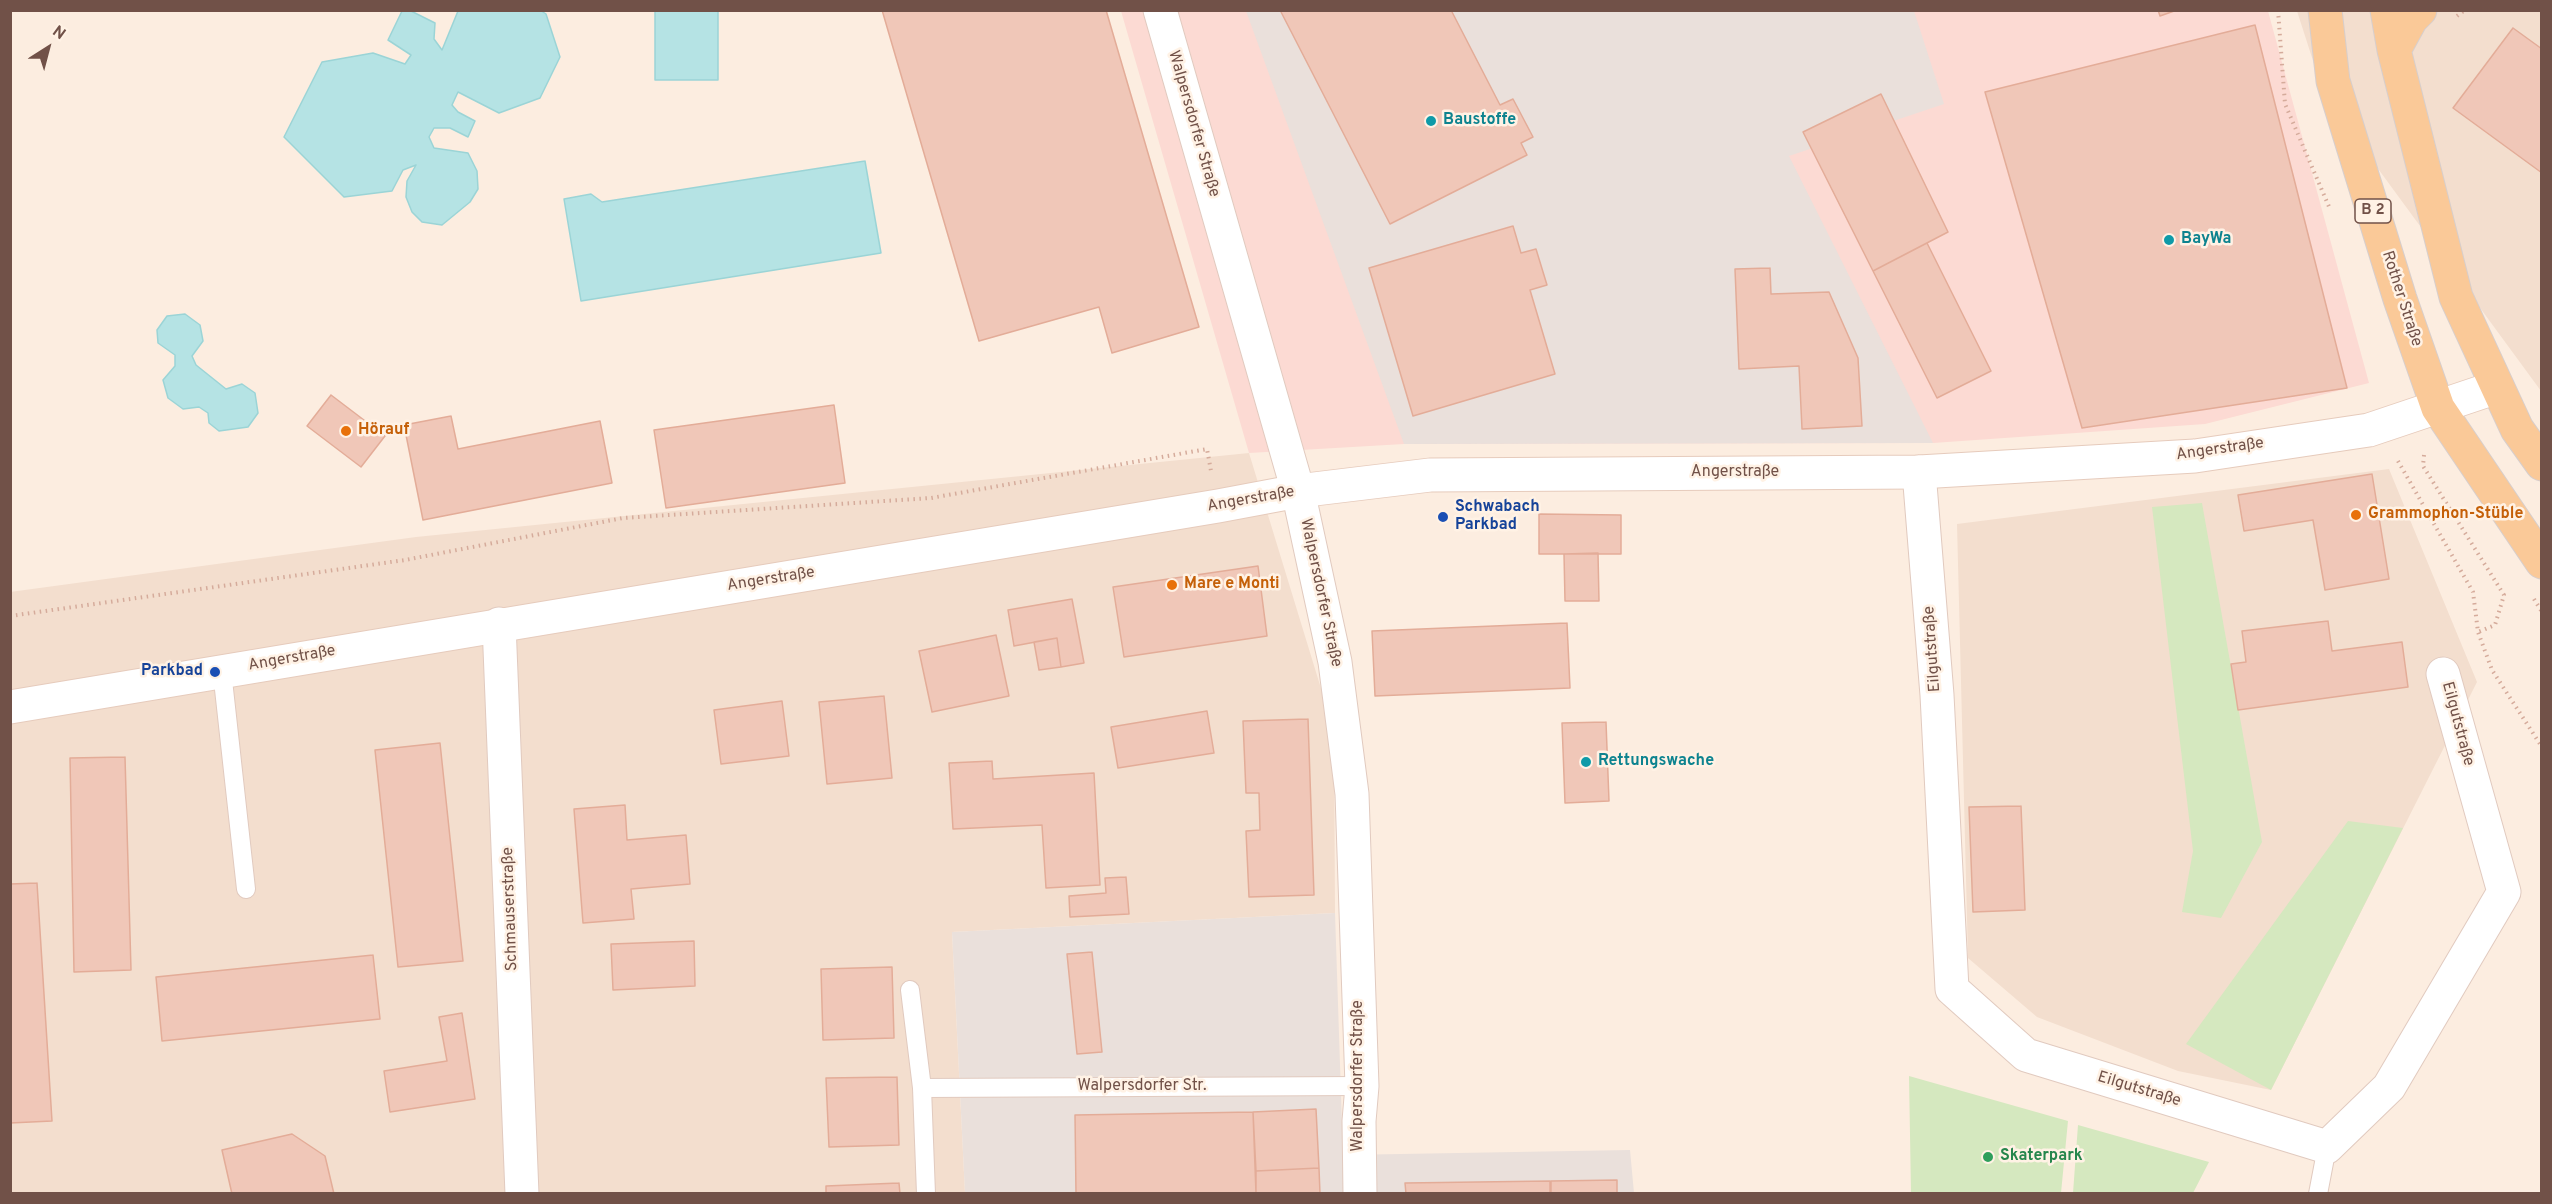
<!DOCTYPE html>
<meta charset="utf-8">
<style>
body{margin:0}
#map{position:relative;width:2552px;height:1204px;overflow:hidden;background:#fcede0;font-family:Overpass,sans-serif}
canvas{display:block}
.frame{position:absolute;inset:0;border:12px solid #715148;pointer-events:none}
.north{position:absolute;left:18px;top:18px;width:60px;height:60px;-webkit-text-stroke:4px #fff2e5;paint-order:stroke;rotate:36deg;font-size:16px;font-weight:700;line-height:24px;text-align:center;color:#715148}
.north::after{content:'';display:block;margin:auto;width:21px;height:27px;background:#715148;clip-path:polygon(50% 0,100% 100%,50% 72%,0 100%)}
</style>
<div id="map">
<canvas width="2552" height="1204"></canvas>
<div class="frame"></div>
<div class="north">N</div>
</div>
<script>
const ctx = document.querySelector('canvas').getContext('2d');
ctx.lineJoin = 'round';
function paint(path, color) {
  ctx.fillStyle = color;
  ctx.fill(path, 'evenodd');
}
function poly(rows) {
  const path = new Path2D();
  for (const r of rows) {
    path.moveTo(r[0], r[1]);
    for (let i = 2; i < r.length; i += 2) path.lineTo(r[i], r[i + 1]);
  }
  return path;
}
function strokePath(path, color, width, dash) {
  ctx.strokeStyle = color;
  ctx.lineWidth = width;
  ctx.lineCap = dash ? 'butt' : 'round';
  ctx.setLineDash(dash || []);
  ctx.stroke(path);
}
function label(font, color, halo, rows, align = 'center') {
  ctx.font = font + ' Overpass,sans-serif';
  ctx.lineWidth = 5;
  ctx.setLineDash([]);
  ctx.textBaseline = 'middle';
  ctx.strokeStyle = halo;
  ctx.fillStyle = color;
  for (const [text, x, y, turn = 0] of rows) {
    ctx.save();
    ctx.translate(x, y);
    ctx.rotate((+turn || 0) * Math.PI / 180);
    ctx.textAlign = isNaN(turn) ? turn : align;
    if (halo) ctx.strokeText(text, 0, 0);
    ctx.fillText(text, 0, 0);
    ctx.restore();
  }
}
paint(poly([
 [2297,11,2541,11,2541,391,2324,95],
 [1249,453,1334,731,1335,913,952,932,965,1193,11,1193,10,592,416,537],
 [2389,469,2477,682,2271,1090,2178,1071,2037,1017,1968,958,1957,524]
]), '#f3dece');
paint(poly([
 [1121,11,2268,11,2369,383,2205,424,1933,443,1404,444,1249,453]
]), '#fcdad3');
paint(poly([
 [1246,11,1914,11,1944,104,1789,156,1933,443,1404,444],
 [1335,913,1343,1155,1630,1150,1634,1193,965,1193,952,932]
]), '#eae0db');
paint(poly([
 [2202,503,2262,842,2221,918,2182,912,2193,851,2152,507],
 [2348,821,2403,828,2271,1090,2186,1044],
 [1909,1076,2068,1121,2061,1193,1911,1193],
 [2078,1125,2209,1162,2193,1193,2073,1193]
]), '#d5e8bf');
const water = poly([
 [540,10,546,14,560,57,540,98,499,113,458,92,452,105,458,112,475,121,468,137,450,128,434,128,429,137,434,148,468,153,477,171,478,189,470,202,442,225,422,222,412,212,406,197,407,181,416,165,403,170,392,191,344,197,284,137,322,62,373,53,405,64,411,55,388,40,402,11,411,11,435,23,434,39,442,50,458,11,540,10],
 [655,11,718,11,718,80,655,80,655,11],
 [865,161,881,253,581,301,564,199,591,194,602,202,865,161],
 [185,314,200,325,203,341,192,356,196,365,226,389,242,384,255,393,258,413,248,427,219,431,209,423,208,413,199,407,183,409,168,398,163,380,175,366,175,355,158,343,157,330,167,316,185,314]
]);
paint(water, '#b5e3e4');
strokePath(water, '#9bd4d6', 1.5);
const building = poly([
 [882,10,1106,10,1199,327,1112,353,1099,307,979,341,882,10],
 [1280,10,1451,10,1500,105,1513,99,1533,137,1521,143,1527,155,1390,224,1280,10],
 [2158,10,2177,10,2160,16,2158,10],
 [2255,25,2347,388,2082,428,1985,92,2255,25],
 [2513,28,2542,49,2542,173,2453,108,2513,28],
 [1881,94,1948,232,1873,271,1803,132,1881,94],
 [1513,226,1521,253,1536,249,1547,285,1530,290,1555,374,1413,416,1369,268,1513,226],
 [1927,243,1991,371,1937,398,1873,271,1927,243],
 [1770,268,1771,294,1829,292,1858,358,1862,426,1802,429,1799,366,1739,369,1735,269,1770,268],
 [331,395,385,436,361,467,307,426,331,395],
 [834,405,845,483,666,508,654,430,834,405],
 [451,416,458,449,600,421,612,483,423,520,404,425,451,416],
 [2372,474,2389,579,2325,590,2313,520,2244,531,2238,495,2372,474],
 [1539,514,1621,515,1621,554,1539,554,1539,514],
 [1598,553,1599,601,1565,601,1564,554,1598,553],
 [1258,566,1267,636,1124,657,1113,587,1258,566],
 [1072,599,1084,663,1061,667,1057,638,1014,646,1008,610,1072,599],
 [2328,621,2332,651,2402,642,2408,687,2238,710,2231,664,2246,662,2242,631,2328,621],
 [1567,623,1570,688,1375,696,1372,631,1567,623],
 [996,635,1009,696,932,712,919,651,996,635],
 [1057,638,1061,667,1039,670,1034,642,1057,638],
 [884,696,892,778,827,784,819,702,884,696],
 [782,701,789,756,721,764,714,710,782,701],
 [1207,711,1214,753,1118,768,1111,727,1207,711],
 [1308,719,1314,895,1249,897,1246,831,1260,830,1259,793,1246,793,1243,721,1308,719],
 [1606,722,1609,801,1565,803,1562,723,1606,722],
 [440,743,463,961,398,967,375,750,440,743],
 [125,757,131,970,74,972,70,758,125,757],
 [992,761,993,779,1094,773,1100,885,1046,888,1042,825,953,829,949,763,992,761],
 [625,805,627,840,686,835,690,884,631,889,634,919,583,923,574,809,625,805],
 [2021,806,2025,910,1973,912,1969,807,2021,806],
 [1126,877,1129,914,1070,917,1069,896,1106,893,1105,878,1126,877],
 [37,883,52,1121,10,1123,10,884,37,883],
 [694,941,695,986,613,990,611,944,694,941],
 [1092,952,1102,1052,1077,1054,1067,954,1092,952],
 [373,955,380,1019,162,1041,156,977,373,955],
 [892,967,894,1038,823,1040,821,969,892,967],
 [462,1013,475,1099,390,1112,384,1071,447,1061,439,1017,462,1013],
 [897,1077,899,1145,829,1147,826,1078,897,1077],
 [1316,1109,1319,1168,1256,1171,1253,1112,1316,1109],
 [1253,1112,1256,1194,1076,1194,1075,1115,1253,1112],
 [292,1134,325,1156,334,1194,232,1194,222,1150,292,1134],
 [1319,1168,1320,1194,1256,1194,1256,1171,1319,1168],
 [1617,1180,1617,1194,1551,1194,1551,1181,1617,1180],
 [1550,1181,1550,1194,1406,1194,1405,1183,1550,1181],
 [899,1183,900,1194,826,1194,826,1186,899,1183]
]);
paint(building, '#f0c7b8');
strokePath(building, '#e3ac98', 1.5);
const lane = poly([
 [222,671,246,889],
 [910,990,922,1088,926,1194],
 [922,1088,1362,1086],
 [2318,1194,2327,1147]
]);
const street = poly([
 [1160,10,1298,491,1335,662,1352,794,1362,1086,1359,1121,1360,1194],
 [1919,472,1937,695,1952,989,2026,1055,2327,1147,2389,1087,2504,892,2443,674],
 [499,624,522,1194]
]);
const secondary = poly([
 [10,707,1218,506,1298,491,1430,475,1919,472,2195,456,2369,430,2497,387]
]);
const primary = poly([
 [2325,10,2333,81,2400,299,2438,408,2542,562],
 [2387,10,2394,50,2456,297,2517,429,2542,464],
 [2394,50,2411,19,2420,10]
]);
strokePath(lane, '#e1cabf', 20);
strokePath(street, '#e1cabf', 35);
strokePath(secondary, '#e6cbbc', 35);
strokePath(primary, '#d7cecc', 35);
strokePath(poly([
 [2278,10,2285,104,2330,209],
 [2457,16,2465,10],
 [2424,455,2423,466,2504,595,2495,625,2478,632],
 [2398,461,2473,592,2478,632,2492,670,2542,747],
 [2534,599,2542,612],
 [10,616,405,560,623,518,931,498,1207,449,1211,471]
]), '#d5ab9b', 4, [1.5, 4.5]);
strokePath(lane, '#fff', 18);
strokePath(street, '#fff', 33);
strokePath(secondary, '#fff', 33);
strokePath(primary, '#fac998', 33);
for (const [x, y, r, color] of [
 [1431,121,6,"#0f9aa8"],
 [2169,240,6,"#0f9aa8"],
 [346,431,6,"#e8710a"],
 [2356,515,6,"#e8710a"],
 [1443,517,6,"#1a4fb4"],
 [1172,585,6,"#e8710a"],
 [215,672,6,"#1a4fb4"],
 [1586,762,6,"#0f9aa8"],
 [1988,1157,6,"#2e9e5b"]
]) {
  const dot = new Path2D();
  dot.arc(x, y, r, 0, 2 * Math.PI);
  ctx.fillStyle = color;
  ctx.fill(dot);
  strokePath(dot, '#fff2e5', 2);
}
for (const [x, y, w] of [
 [2373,211,36]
]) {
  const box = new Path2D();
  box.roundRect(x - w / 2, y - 12, w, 24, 4.5);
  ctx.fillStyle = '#fff2e5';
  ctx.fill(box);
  strokePath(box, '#715148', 1.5);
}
label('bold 15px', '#715148', null, [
 ["B 2",2373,211]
]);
label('bold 16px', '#0d838f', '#fff2e5', [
 ["Baustoffe",1443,121],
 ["BayWa",2181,240],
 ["Rettungswache",1598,762]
], 'left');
label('16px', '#715148', '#fff2e5', [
 ["Walpersdorfer Straße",1193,124,74],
 ["Rother Straße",2401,299,72],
 ["Angerstraße",2220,450,-8],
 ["Angerstraße",1735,473],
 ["Angerstraße",1251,500,-10],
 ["Angerstraße",771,580,-9],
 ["Walpersdorfer Straße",1320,593,78],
 ["Eilgutstraße",1933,649,-94],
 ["Angerstraße",292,659,-10],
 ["Eilgutstraße",2457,724,75],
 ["Schmauserstraße",511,909,-92],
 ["Walpersdorfer Straße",1359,1076,-90],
 ["Walpersdorfer Str.",1142,1087],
 ["Eilgutstraße",2139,1090,17]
]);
label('bold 16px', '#c56008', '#fff2e5', [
 ["Hörauf",358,431],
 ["Grammophon-Stüble",2368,515],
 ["Mare e Monti",1184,585]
], 'left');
label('bold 16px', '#164399', '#fff2e5', [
 ["Schwabach",1455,508],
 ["Parkbad",1455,526],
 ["Parkbad",203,672,"right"]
], 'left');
label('bold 16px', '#27864d', '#fff2e5', [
 ["Skaterpark",2000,1157]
], 'left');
</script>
